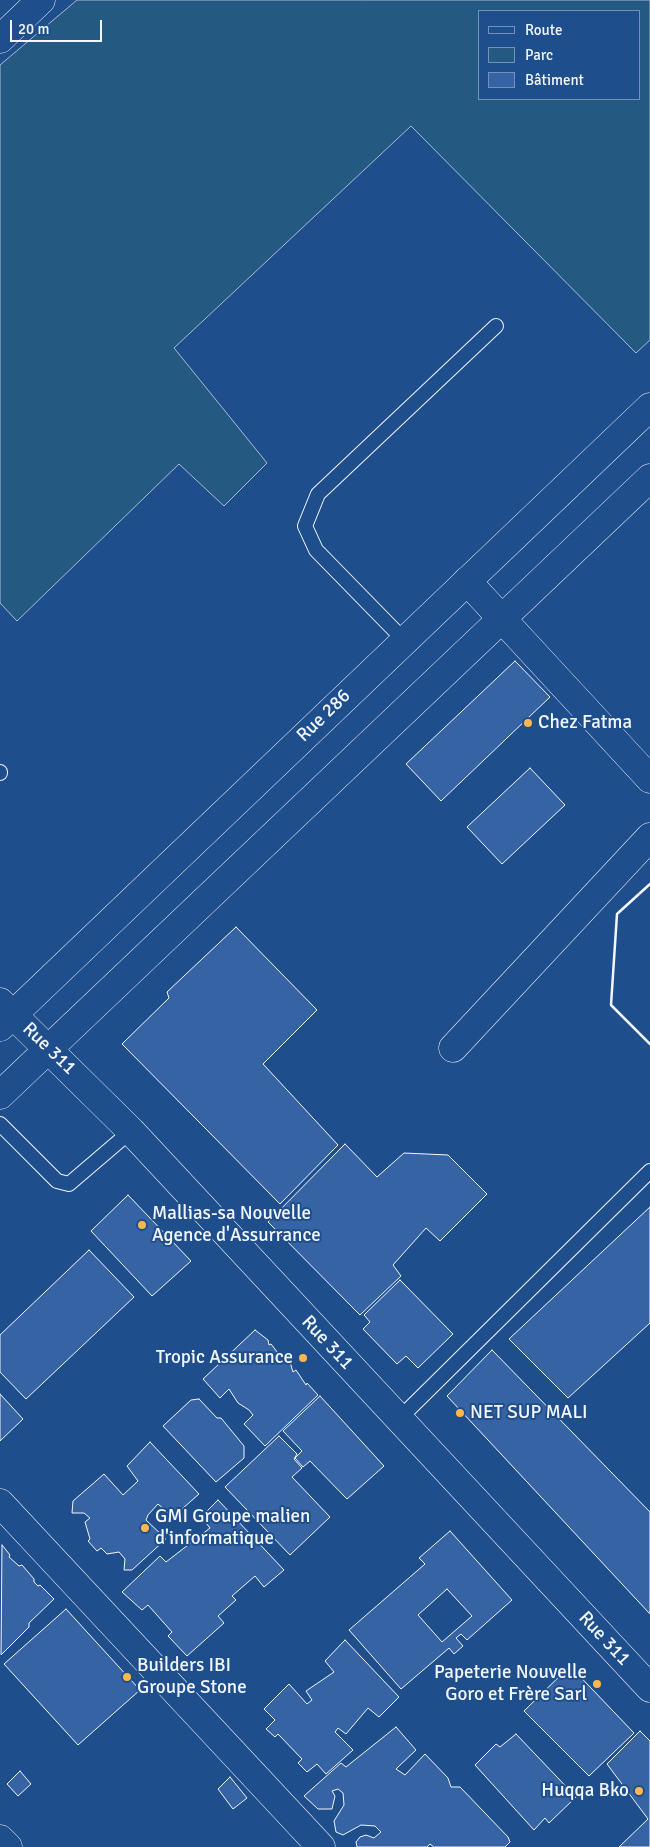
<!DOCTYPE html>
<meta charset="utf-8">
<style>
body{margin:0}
#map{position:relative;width:650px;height:1847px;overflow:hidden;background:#1f4e8c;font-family:Signika,sans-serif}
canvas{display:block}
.legend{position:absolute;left:478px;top:10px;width:162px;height:90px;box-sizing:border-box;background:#1f4e8c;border:1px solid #7391ba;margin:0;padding:6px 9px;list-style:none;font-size:15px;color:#f2f6ff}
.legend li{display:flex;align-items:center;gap:10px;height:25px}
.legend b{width:25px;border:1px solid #7391ba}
.scale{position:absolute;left:10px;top:20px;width:92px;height:22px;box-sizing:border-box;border:2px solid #f2f6ff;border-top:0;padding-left:6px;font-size:15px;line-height:18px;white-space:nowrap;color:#f2f6ff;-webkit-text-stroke:4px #1f4e8c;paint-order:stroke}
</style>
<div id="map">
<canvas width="650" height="1847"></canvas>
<ul class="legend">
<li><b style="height:6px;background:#1f4e8c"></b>Route</li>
<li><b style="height:14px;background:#245a82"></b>Parc</li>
<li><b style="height:14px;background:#3563a3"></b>Bâtiment</li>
</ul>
<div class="scale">20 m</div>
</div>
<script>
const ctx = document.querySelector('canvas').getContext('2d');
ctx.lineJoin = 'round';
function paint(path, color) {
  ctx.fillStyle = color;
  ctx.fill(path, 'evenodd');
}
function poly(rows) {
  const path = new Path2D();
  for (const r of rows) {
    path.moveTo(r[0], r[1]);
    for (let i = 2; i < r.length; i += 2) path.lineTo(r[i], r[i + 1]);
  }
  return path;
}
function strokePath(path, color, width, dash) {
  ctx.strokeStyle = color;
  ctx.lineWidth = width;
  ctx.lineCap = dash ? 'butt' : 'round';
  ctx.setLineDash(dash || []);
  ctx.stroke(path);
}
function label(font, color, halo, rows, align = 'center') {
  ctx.font = font + ' Signika,sans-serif';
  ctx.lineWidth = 4;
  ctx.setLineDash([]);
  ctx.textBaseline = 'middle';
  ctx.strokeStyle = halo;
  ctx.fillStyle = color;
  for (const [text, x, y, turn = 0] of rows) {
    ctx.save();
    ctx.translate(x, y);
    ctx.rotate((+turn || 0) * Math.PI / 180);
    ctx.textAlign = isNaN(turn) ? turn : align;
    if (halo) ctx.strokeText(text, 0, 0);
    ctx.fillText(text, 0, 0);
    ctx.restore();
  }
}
const green = poly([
 [77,0,650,0,650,340,636,353,411,126,174,348,267,463,224,506,179,464,17,621,0,603,0,65,77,0],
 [479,11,639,11,639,99,479,99,479,11]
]);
paint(green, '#245a82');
strokePath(green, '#a8bbd7', 1);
const building = poly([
 [515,661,550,697,441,801,406,764,515,661],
 [530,768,565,805,502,864,467,827,530,768],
 [236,927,317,1010,263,1064,338,1145,280,1204,122,1044,169,998,167,992,236,927],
 [345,1144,377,1177,404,1153,448,1155,487,1194,440,1241,426,1228,393,1265,401,1276,360,1315,268,1222,345,1144],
 [128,1195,191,1261,152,1296,91,1231,128,1195],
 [650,1207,650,1323,568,1398,509,1339,650,1207],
 [89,1250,134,1297,26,1399,0,1372,0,1335,89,1250],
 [400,1280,453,1334,418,1368,406,1356,397,1364,363,1329,370,1322,364,1315,400,1280],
 [255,1330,268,1340,269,1345,271,1344,281,1357,290,1362,293,1372,296,1370,306,1385,307,1383,318,1395,265,1446,244,1424,253,1415,249,1410,238,1403,229,1389,220,1398,203,1379,255,1330],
 [492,1350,650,1512,650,1614,447,1396,492,1350],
 [0,1394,23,1419,0,1441,0,1394],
 [320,1396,384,1466,347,1499,310,1461,303,1467,295,1458,302,1451,283,1431,320,1396],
 [199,1399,217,1418,221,1418,244,1446,244,1458,216,1482,163,1426,191,1400,199,1399],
 [279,1436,297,1454,294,1459,302,1468,292,1477,330,1517,290,1555,225,1487,279,1436],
 [150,1442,199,1494,173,1517,158,1504,148,1515,146,1520,166,1539,132,1570,124,1570,125,1559,119,1552,107,1554,101,1548,97,1551,88,1541,90,1539,85,1522,90,1518,84,1513,72,1513,73,1501,104,1474,123,1495,138,1481,127,1466,150,1442],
 [218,1500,284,1570,264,1587,255,1576,232,1596,236,1600,218,1616,224,1623,187,1656,168,1636,172,1632,148,1605,142,1610,122,1592,160,1556,166,1562,210,1528,201,1517,218,1500],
 [450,1531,512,1600,467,1640,461,1634,456,1638,463,1646,454,1654,449,1648,401,1689,349,1630,425,1564,419,1558,450,1531],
 [447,1589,472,1616,442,1642,418,1615,447,1589],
 [2,1545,10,1555,9,1557,19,1566,22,1565,34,1579,34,1582,38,1586,40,1585,54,1599,29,1623,29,1627,1,1655,2,1545],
 [66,1609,140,1690,78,1745,4,1664,66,1609],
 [345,1640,399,1697,379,1717,368,1708,346,1734,338,1728,335,1732,353,1750,326,1774,317,1764,307,1772,298,1763,302,1759,278,1734,275,1737,266,1729,275,1720,264,1709,289,1684,307,1704,312,1700,306,1691,334,1672,325,1661,345,1640],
 [570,1666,634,1733,589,1776,524,1711,570,1666],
 [396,1727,416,1750,396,1769,405,1775,425,1754,448,1778,451,1787,460,1787,508,1837,510,1842,505,1847,434,1847,430,1844,427,1847,357,1847,356,1842,360,1837,366,1835,374,1838,381,1832,375,1826,361,1825,343,1835,336,1832,334,1821,344,1805,343,1793,338,1789,332,1791,335,1796,332,1809,318,1809,304,1796,341,1763,346,1767,396,1727],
 [640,1731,650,1741,650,1847,619,1847,648,1819,607,1764,640,1731],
 [516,1734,576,1797,549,1823,545,1818,534,1830,475,1765,496,1744,500,1747,516,1734],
 [20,1771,31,1784,18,1796,7,1784,20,1771],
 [230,1777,247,1798,233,1809,218,1789,230,1777]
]);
paint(building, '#3563a3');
strokePath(building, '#f2f6ff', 1);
const lane = poly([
 [404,640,316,550,305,526,318,494,496,326],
 [0,773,0,772],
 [0,1124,57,1181,69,1184,131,1131],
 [398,1420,650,1171]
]);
const street = poly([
 [0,39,41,0],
 [467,581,650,779],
 [0,1002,131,1131,650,1688],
 [453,1048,650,837],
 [0,1503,321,1847],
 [0,1839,8,1847]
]);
const secondary = poly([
 [0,1027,650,407],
 [0,1095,650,478]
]);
strokePath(lane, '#f2f6ff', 16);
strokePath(street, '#f2f6ff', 29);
strokePath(secondary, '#f2f6ff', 29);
strokePath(lane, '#1f4e8c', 14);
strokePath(street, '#1f4e8c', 28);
strokePath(secondary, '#1f4e8c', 28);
strokePath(poly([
 [650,884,617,914,611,1005,650,1044]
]), '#f2f6ff', 2.5);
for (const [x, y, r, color] of [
 [528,723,5,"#ffb74d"],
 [142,1225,5,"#ffb74d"],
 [303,1358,5,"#ffb74d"],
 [460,1413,5,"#ffb74d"],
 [145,1528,5,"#ffb74d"],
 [127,1677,5,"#ffb74d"],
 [597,1684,5,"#ffb74d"],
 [639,1791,5,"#ffb74d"]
]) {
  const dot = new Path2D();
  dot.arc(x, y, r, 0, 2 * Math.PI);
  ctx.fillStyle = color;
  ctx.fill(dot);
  strokePath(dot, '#1f4e8c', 2);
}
label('19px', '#f2f6ff', '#1f4e8c', [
 ["Rue 286",324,716,-44],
 ["Rue 311",49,1049,44],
 ["Rue 311",327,1343,47],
 ["Rue 311",604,1639,47]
]);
label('19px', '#f2f6ff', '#1f4e8c', [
 ["Chez Fatma",538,723],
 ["Mallias-sa Nouvelle",152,1214],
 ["Agence d'Assurrance",152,1236],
 ["Tropic Assurance",293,1358,"right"],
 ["NET SUP MALI",470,1413],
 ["GMI Groupe malien",155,1517],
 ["d'informatique",155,1539],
 ["Builders IBI",137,1666],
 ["Groupe Stone",137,1688],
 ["Papeterie Nouvelle",587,1673,"right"],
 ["Goro et Frère Sarl",587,1695,"right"],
 ["Huqqa Bko",629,1791,"right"]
], 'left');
</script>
